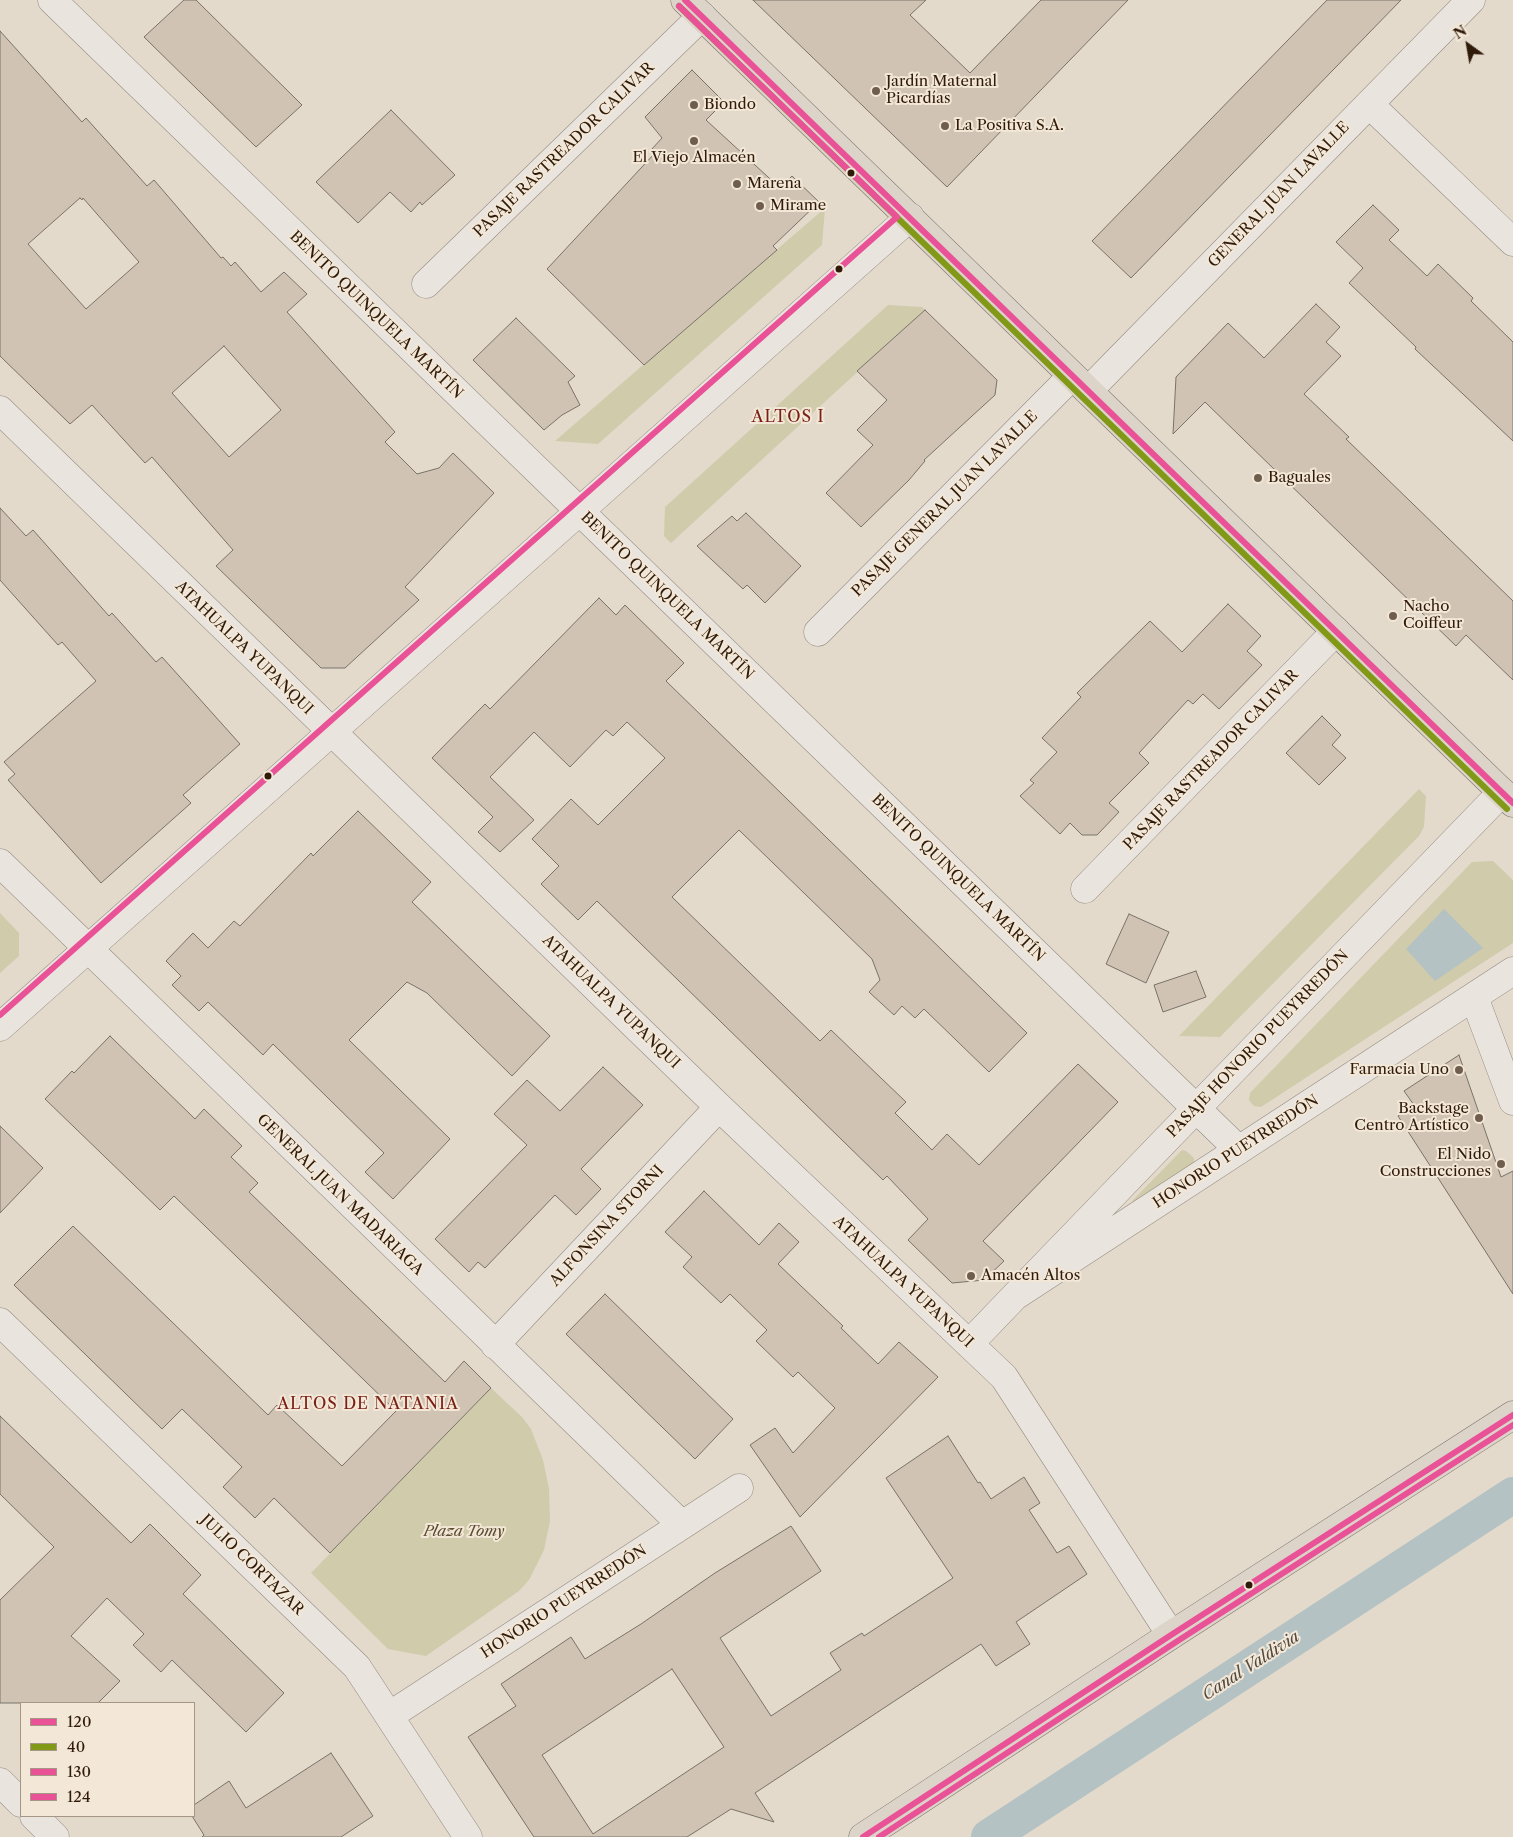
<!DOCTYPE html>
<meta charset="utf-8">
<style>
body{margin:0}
#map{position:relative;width:1513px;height:1837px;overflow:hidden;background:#e3dacc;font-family:"Libre Caslon Text",serif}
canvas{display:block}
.legend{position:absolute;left:20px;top:1702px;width:175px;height:115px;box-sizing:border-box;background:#f3e8d7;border:1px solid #a59685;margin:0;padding:6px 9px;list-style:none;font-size:15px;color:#301a09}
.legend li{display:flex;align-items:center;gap:10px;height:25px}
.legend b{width:25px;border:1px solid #a59685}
.north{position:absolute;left:1443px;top:20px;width:50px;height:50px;-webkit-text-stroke:4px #f3e8d7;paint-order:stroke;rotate:328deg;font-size:14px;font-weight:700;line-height:20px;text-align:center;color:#301a09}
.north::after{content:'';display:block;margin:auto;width:18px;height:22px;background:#301a09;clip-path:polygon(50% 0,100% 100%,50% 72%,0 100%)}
</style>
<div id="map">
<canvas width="1513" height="1837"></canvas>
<ul class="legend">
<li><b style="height:6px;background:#e95297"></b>120</li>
<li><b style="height:6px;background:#819917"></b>40</li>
<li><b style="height:6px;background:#e95297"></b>130</li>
<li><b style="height:6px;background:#e95297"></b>124</li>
</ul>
<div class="north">N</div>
</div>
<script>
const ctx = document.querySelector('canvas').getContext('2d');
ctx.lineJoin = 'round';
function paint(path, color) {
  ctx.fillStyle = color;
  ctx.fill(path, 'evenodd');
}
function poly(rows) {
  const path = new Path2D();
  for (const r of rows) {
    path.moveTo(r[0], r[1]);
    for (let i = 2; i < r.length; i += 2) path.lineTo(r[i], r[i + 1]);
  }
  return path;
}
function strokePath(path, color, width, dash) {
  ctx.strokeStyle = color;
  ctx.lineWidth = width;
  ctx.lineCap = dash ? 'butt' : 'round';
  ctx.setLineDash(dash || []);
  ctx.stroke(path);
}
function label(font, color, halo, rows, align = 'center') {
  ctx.font = font + ' "Libre Caslon Text",serif';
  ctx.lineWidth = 4;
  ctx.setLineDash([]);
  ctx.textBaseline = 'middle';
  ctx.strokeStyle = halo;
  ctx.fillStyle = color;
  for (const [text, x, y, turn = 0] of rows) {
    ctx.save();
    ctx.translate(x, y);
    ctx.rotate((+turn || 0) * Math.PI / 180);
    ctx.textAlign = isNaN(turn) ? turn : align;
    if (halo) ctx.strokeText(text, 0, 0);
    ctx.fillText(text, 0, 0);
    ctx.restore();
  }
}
paint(poly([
 [825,208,822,245,598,444,555,441],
 [888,305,922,307,925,310,671,543,664,536,665,507],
 [1419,789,1426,796,1424,827,1419,836,1220,1037,1179,1036],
 [1493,861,1513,880,1513,943,1261,1107,1254,1106,1251,1103,1249,1100,1250,1093,1472,862],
 [0,913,19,933,19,956,0,973],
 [1182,1150,1186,1151,1194,1158,1194,1163,1133,1202,1132,1201],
 [491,1388,522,1417,531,1429,543,1460,549,1489,550,1521,544,1550,529,1580,519,1591,426,1656,388,1649,311,1573]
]), '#d0cbaa');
paint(poly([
 [1444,909,1483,948,1435,981,1406,949]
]), '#b4c2c3');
strokePath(poly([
 [989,1837,1513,1495]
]), '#b4c2c3', 36);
const building = poly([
 [184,0,196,0,302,105,256,147,144,37,184,0],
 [753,0,926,0,910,15,970,73,1041,0,1128,0,947,187,753,0],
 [1327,0,1401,0,1131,278,1092,241,1327,0],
 [0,31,82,122,86,118,147,186,154,180,221,258,223,257,231,266,235,262,261,292,284,272,307,294,287,312,395,432,385,442,417,474,439,468,453,453,494,493,405,587,419,600,345,668,321,668,216,566,233,550,152,457,145,463,92,405,70,424,0,356,0,31],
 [80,198,82,200,83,198,139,262,86,309,28,244,80,198],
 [224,346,281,410,229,457,172,393,224,346],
 [692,70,724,102,706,120,780,188,792,176,819,202,773,246,777,250,644,365,547,269,655,153,651,150,662,138,645,117,692,70],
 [391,110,455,175,422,205,420,202,411,212,390,192,358,223,316,182,391,110],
 [1373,205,1399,230,1389,240,1427,276,1438,264,1473,298,1471,301,1513,342,1513,441,1415,349,1416,347,1349,283,1363,268,1336,242,1373,205],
 [1316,304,1340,327,1326,342,1341,356,1304,394,1349,437,1346,439,1513,601,1513,680,1466,635,1456,646,1205,402,1173,434,1176,377,1228,323,1264,358,1316,304],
 [925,310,997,380,995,395,924,460,925,461,909,480,861,527,826,493,873,445,857,430,887,400,857,371,925,310],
 [516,318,575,376,568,382,580,405,562,415,544,430,473,360,516,318],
 [0,508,26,536,33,530,109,616,112,613,156,662,162,657,240,744,183,795,191,803,101,883,8,780,15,774,4,762,96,681,62,642,58,645,0,580,0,508],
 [746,513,801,566,765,603,747,585,743,589,697,546,732,516,737,521,746,513],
 [599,598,616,615,625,605,684,663,666,681,1027,1033,989,1072,924,1009,915,1018,902,1006,894,1015,869,992,880,980,872,959,739,830,672,897,820,1041,831,1030,906,1102,895,1113,932,1150,947,1134,979,1165,1078,1064,1118,1102,983,1241,1004,1261,984,1280,952,1283,908,1240,928,1219,887,1176,883,1180,597,901,578,920,541,884,559,866,532,839,571,799,598,825,665,758,627,722,613,736,606,730,570,767,534,732,490,777,534,820,500,852,478,832,493,817,432,758,485,704,490,709,599,598],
 [1228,604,1261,636,1247,651,1262,665,1219,709,1203,694,1193,704,1188,700,1139,753,1149,763,1109,803,1119,812,1097,835,1082,835,1070,823,1060,834,1020,796,1034,783,1030,780,1057,752,1042,738,1081,697,1077,693,1150,621,1182,652,1228,604],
 [1322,716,1341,735,1332,745,1346,758,1319,785,1286,753,1322,716],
 [358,811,431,882,412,902,550,1036,512,1076,427,993,407,982,349,1040,450,1139,393,1199,365,1172,384,1153,273,1044,263,1055,208,1002,199,1011,172,985,181,976,166,961,193,933,208,948,234,921,240,926,311,853,313,856,358,811],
 [1129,914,1169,932,1146,983,1106,964,1129,914],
 [1196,971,1206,997,1163,1012,1154,985,1196,971],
 [110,1036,195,1119,204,1109,242,1146,231,1157,258,1183,249,1192,445,1382,464,1361,491,1388,330,1553,274,1498,255,1518,223,1487,242,1467,182,1409,162,1429,14,1285,73,1226,268,1415,277,1405,342,1466,396,1411,174,1196,160,1210,45,1099,72,1071,74,1073,110,1036],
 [1459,1055,1501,1177,1513,1171,1513,1294,1398,1116,1414,1105,1404,1091,1459,1055],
 [603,1067,643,1105,581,1169,601,1189,576,1215,555,1195,485,1268,478,1262,469,1272,435,1239,527,1145,494,1114,527,1080,560,1111,603,1067],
 [0,1126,43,1168,0,1213,0,1126],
 [704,1191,759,1245,779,1223,799,1242,778,1264,843,1326,841,1328,878,1364,899,1342,938,1377,800,1517,750,1445,775,1428,793,1453,835,1408,798,1372,793,1377,756,1341,767,1330,730,1294,721,1303,683,1267,692,1257,665,1232,704,1191],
 [605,1294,733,1419,695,1459,566,1334,605,1294],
 [0,1416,131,1543,150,1524,201,1575,183,1594,284,1693,246,1732,172,1660,161,1672,133,1645,144,1634,107,1598,71,1636,120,1681,98,1703,0,1703,0,1600,54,1547,0,1494,0,1416],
 [948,1436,978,1483,980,1482,991,1499,1024,1477,1040,1503,1029,1510,1057,1553,1069,1546,1087,1574,1016,1622,1030,1644,996,1666,981,1644,755,1793,774,1822,731,1809,687,1837,534,1837,468,1737,516,1706,501,1684,571,1637,585,1659,641,1624,715,1573,791,1526,821,1571,720,1638,771,1716,841,1670,830,1653,862,1633,864,1636,953,1578,886,1478,948,1436],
 [672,1669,724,1747,593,1834,542,1755,672,1669],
 [331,1753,373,1816,341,1837,202,1837,204,1835,192,1816,194,1816,194,1805,229,1781,246,1808,331,1753]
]);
paint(building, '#d1c3b4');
strokePath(building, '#797268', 1);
const minor = poly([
 [52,0,1239,1150],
 [1369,104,1513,242],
 [426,284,702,16],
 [1088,391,1471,0],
 [0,410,719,1107,1004,1377,1171,1635],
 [818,632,1072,376],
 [0,863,682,1525],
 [1085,889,1336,631],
 [1474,997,1513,1101],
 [0,1027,910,217],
 [1015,1296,1502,792],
 [0,1322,357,1667,468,1837],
 [969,1344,1015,1296,1513,971],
 [495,1345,719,1107],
 [389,1716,739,1488],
 [0,1782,21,1803],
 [34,1816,55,1837]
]);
const major = poly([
 [685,0,1513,803],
 [863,1837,1171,1635,1513,1415]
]);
strokePath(minor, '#938b81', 29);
strokePath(major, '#797268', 29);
strokePath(minor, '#e9e4dd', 28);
strokePath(major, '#dcd4c9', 28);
strokePath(poly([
 [685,0,1513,803],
 [863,1837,1171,1635,1513,1415]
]), '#e95297', 6);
strokePath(poly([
 [679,6,1507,809]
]), '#819917', 6);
strokePath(poly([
 [879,1837,1176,1642,1513,1425]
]), '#e95297', 6);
strokePath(poly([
 [0,1015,897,217,679,6]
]), '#e95297', 6);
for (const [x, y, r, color] of [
 [876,91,5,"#6f5d4d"],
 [694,105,5,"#6f5d4d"],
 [945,126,5,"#6f5d4d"],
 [694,141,5,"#6f5d4d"],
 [851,173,4.5,"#301a09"],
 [737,184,5,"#6f5d4d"],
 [760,206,5,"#6f5d4d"],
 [839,269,4.5,"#301a09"],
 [1258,478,5,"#6f5d4d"],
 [1393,616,5,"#6f5d4d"],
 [268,776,4.5,"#301a09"],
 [1459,1070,5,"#6f5d4d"],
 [1479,1118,5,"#6f5d4d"],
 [1501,1164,5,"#6f5d4d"],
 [971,1276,5,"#6f5d4d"],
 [1249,1585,4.5,"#301a09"]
]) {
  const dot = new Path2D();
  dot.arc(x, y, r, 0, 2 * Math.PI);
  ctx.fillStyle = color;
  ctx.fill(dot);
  strokePath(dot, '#f3e8d7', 2);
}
label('15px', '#301a09', '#f3e8d7', [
 ["Jardín Maternal",886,82],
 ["Picardías",886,99],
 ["Biondo",704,105],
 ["La Positiva S.A.",955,126],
 ["El Viejo Almacén",694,158,"center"],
 ["Marena",747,184],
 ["Mirame",770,206],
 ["Baguales",1268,478],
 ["Nacho",1403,607],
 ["Coiffeur",1403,624],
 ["Farmacia Uno",1449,1070,"right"],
 ["Backstage",1469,1109,"right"],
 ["Centro Artístico",1469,1126,"right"],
 ["El Nido",1491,1155,"right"],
 ["Construcciones",1491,1172,"right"],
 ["Amacén Altos",981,1276]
], 'left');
label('15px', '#301a09', '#f3e8d7', [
 ["PASAJE RASTREADOR CALIVAR",564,150,-44],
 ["GENERAL JUAN LAVALLE",1279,195,-46],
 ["BENITO QUINQUELA MARTÍN",376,315,44],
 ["PASAJE GENERAL JUAN LAVALLE",945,504,-45],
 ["BENITO QUINQUELA MARTÍN",667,596,44],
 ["ATAHUALPA YUPANQUI",244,648,44],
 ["PASAJE RASTREADOR CALIVAR",1211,760,-46],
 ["BENITO QUINQUELA MARTÍN",958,878,44],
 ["ATAHUALPA YUPANQUI",611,1002,44],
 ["PASAJE HONORIO PUEYRREDÓN",1258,1044,-46],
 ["HONORIO PUEYRREDÓN",1236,1152,-33],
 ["GENERAL JUAN MADARIAGA",340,1195,44],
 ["ALFONSINA STORNI",607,1226,-47],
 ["ATAHUALPA YUPANQUI",903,1282,43],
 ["JULIO CORTAZAR",252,1565,44],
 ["HONORIO PUEYRREDÓN",564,1602,-33]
]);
label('italic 15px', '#5b4b31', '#f3e8d7', [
 ["Plaza Tomy",464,1532]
]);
ctx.letterSpacing = '1px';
label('16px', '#7a1f14', '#f3e8d7', [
 ["ALTOS I",788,417],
 ["ALTOS DE NATANIA",368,1404]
]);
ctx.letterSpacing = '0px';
label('italic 16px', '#524940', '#f3e8d7', [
 ["Canal Valdivia",1251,1666,-33]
]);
</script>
